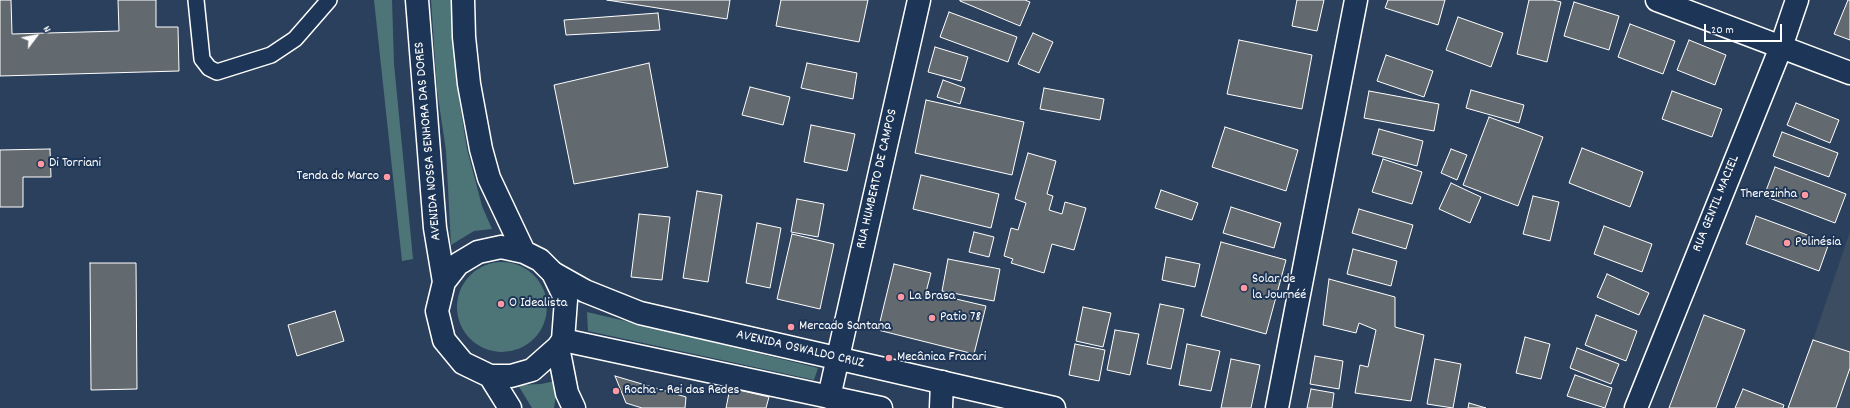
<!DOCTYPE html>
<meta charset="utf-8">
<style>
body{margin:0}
#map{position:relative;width:1850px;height:408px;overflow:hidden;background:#2b405c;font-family:Dekko,sans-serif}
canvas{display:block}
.north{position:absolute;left:16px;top:16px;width:40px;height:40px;-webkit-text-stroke:3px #1d3557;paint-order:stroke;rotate:58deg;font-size:11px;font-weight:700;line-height:16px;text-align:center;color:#fff}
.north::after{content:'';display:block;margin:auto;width:14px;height:18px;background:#fff;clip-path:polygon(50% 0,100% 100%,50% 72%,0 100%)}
.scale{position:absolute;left:1704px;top:24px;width:78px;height:18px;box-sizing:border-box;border:2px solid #fff;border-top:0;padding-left:5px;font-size:12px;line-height:14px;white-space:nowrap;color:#fff;-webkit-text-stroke:3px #1d3557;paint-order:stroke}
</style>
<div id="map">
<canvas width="1850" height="408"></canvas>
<div class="north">N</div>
<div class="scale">20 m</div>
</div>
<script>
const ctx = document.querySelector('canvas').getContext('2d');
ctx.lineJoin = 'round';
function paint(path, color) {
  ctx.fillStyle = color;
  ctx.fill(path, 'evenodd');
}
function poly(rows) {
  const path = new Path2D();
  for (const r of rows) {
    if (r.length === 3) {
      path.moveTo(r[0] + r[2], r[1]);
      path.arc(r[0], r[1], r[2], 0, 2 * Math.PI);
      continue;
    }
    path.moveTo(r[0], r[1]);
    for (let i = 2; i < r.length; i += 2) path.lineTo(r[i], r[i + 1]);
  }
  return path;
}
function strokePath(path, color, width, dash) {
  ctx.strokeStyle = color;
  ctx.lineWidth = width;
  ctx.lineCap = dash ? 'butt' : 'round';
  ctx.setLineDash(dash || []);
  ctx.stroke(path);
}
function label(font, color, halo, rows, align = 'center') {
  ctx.font = font + ' Dekko,sans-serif';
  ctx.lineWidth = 4;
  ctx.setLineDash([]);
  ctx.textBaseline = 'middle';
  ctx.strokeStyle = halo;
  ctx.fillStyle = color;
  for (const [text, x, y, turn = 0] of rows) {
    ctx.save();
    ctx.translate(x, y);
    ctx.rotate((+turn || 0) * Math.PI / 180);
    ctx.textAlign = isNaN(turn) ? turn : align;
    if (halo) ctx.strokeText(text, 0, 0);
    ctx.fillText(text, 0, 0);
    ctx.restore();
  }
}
paint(poly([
 [1850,232,1850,408,1788,408,1813,340]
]), '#3c4d62');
paint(poly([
 [374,0,392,0,394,64,413,259,402,261],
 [431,0,451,0,459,99,467,149,482,206,492,229,474,231,451,245,446,151,437,90],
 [502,307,45],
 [587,312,638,324,818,368,814,380,588,331],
 [555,381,556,395,554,408,532,408,518,385,541,384]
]), '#4d7477');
const building = poly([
 [0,0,11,0,12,34,119,31,118,0,156,0,156,27,178,27,179,71,0,76,0,0],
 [607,0,730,0,727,19,607,0],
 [781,0,868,0,859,42,776,26,781,0],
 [960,0,1025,0,1030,2,1020,26,960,1,960,0],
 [1297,0,1324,0,1317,31,1292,26,1297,0],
 [1388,0,1445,0,1438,25,1385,8,1388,0],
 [1529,0,1553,0,1561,2,1547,62,1517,54,1529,0],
 [1848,0,1850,0,1850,40,1834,34,1848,0],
 [1574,2,1619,16,1609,50,1564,36,1574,2],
 [949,12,1017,37,1008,62,940,37,949,12],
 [658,13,660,30,566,35,564,20,658,13],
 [1458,17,1503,33,1491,67,1446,50,1458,17],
 [1630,24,1675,41,1663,74,1618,57,1630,24],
 [1033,33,1053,42,1039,73,1018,64,1033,33],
 [1239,40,1312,55,1302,109,1227,94,1239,40],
 [1689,40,1726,55,1715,85,1677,70,1689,40],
 [935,47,968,57,961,81,928,72,935,47],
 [1386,55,1433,71,1424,97,1377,81,1386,55],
 [649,63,668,167,574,184,554,85,649,63],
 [807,63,857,73,853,99,801,88,807,63],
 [943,80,965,88,960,104,937,97,943,80],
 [750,87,790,97,783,125,742,115,750,87],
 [1044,88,1104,99,1100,120,1040,109,1044,88],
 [1471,90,1524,105,1519,123,1466,108,1471,90],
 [1369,91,1439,104,1434,131,1364,118,1369,91],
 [1672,91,1722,109,1712,137,1662,119,1672,91],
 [926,100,1024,122,1012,175,915,153,926,100],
 [1796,103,1839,120,1830,143,1787,125,1796,103],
 [1489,117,1543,137,1518,206,1463,185,1489,117],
 [811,125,855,134,847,171,804,162,811,125],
 [1225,127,1298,150,1286,191,1212,167,1225,127],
 [1379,129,1423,141,1417,166,1372,154,1379,129],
 [1782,132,1838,153,1829,177,1773,156,1782,132],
 [1582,148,1643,172,1630,207,1569,183,1582,148],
 [50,149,51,177,23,177,23,207,0,207,0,150,50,149],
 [1451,149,1467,155,1457,180,1441,173,1451,149],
 [1028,153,1056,161,1047,194,1053,196,1049,210,1062,214,1065,202,1086,208,1074,250,1052,244,1044,273,1011,263,1013,259,1004,256,1011,228,1018,230,1026,203,1015,199,1028,153],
 [1383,159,1422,172,1412,204,1372,192,1383,159],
 [1775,167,1846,194,1835,223,1764,196,1775,167],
 [921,175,999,194,991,228,913,209,921,175],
 [1451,183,1481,197,1470,223,1439,209,1451,183],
 [1161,190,1198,203,1192,220,1155,208,1161,190],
 [697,191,722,195,708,282,683,278,697,191],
 [1533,196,1559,202,1550,241,1523,234,1533,196],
 [797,199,824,204,818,237,791,232,797,199],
 [1231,207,1281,223,1274,248,1223,233,1231,207],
 [1359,209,1413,225,1406,249,1352,233,1359,209],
 [639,214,670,217,662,280,631,277,639,214],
 [1756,216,1829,243,1819,271,1746,244,1756,216],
 [757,223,781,228,770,288,746,283,757,223],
 [1604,226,1652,244,1642,272,1594,254,1604,226],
 [974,232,994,237,989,257,969,252,974,232],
 [792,234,834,244,820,309,777,299,792,234],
 [1221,242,1286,260,1266,334,1201,316,1221,242],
 [1353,249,1397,261,1391,286,1347,274,1353,249],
 [1166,257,1200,264,1195,287,1162,280,1166,257],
 [948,259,1000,269,994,301,942,291,948,259],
 [90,263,136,263,137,389,91,390,90,263],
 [894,264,931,273,926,292,986,306,974,354,878,330,894,264],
 [1607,274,1649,293,1639,315,1597,297,1607,274],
 [1329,279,1395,297,1395,327,1424,335,1411,401,1355,393,1360,365,1368,367,1376,330,1359,323,1356,333,1323,325,1329,279],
 [1160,304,1184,309,1171,369,1147,364,1160,304],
 [1083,307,1111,313,1103,347,1076,341,1083,307],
 [335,311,344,341,297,356,288,325,335,311],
 [1596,315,1637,331,1626,361,1585,345,1596,315],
 [1704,315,1745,330,1716,408,1669,408,1704,315],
 [1115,330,1139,334,1130,375,1107,370,1115,330],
 [1525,337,1550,344,1541,379,1516,373,1525,337],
 [1813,340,1850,352,1850,368,1836,408,1788,408,1813,340],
 [1075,344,1105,350,1099,381,1069,375,1075,344],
 [1187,344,1220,351,1211,391,1179,385,1187,344],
 [1577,348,1619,364,1611,384,1570,368,1577,348],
 [1315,356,1343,361,1339,389,1310,384,1315,356],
 [1231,359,1260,365,1251,408,1221,408,1231,359],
 [1435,359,1461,364,1453,408,1427,404,1435,359],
 [1575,375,1612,388,1605,408,1567,396,1575,375],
 [615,376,686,397,685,408,642,408,626,403,615,376],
 [730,388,769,397,766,408,726,408,730,388],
 [1311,389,1334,393,1332,408,1307,408,1311,389],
 [1743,389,1784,405,1783,408,1735,408,1743,389],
 [1469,403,1486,408,1468,408,1469,403]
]);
paint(building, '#636a6f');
strokePath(building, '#fff', 1);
const lane = poly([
 [196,0,202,59,209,68,217,72,271,55,295,39,329,0]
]);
const street = poly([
 [1657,0,1850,73],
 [829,397,919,0],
 [941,408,942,382],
 [1277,408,1356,0]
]);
const secondary = poly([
 [553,273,585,291,640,313,1054,408],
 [563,340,881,408],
 [1636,408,1781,47,1797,0]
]);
const primary = poly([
 [417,0,435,228,444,282],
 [463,0,464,37,469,84,481,149,489,178,524,252],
 [501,247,524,252,540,260,553,273,566,300,563,340,558,347,532,370,511,376,490,376,463,363,444,340,437,311,444,282,458,264,478,252,501,247],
 [558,347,567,393,574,408],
 [490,376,510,408]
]);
strokePath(lane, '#fff', 18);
strokePath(street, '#fff', 25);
strokePath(secondary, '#fff', 25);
strokePath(primary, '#fff', 25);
strokePath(lane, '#1d3557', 15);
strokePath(street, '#1d3557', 22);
strokePath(secondary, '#1d3557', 22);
strokePath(primary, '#1d3557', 22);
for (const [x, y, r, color] of [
 [41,164,4,"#ff9aa2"],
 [387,177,4,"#ff9aa2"],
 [1805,195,4,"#ff9aa2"],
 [1787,243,4,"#ff9aa2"],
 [1244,288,4,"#ff9aa2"],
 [901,297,4,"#ff9aa2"],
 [501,304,4,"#ff9aa2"],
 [932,318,4,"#ff9aa2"],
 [791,327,4,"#ff9aa2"],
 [889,358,4,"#ff9aa2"],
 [616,391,4,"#ff9aa2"]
]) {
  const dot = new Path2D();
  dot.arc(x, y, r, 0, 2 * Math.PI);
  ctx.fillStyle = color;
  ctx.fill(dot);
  strokePath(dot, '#1d3557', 1.5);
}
label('14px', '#fff', '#1d3557', [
 ["AVENIDA NOSSA SENHORA DAS DORES",429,141,-95],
 ["RUA HUMBERTO DE CAMPOS",878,179,-77],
 ["RUA GENTIL MACIEL",1717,204,-68],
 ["AVENIDA OSWALDO CRUZ",800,350,13]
]);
label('14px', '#fff', '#1d3557', [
 ["Di Torriani",49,164],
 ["Tenda do Marco",379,177,"right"],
 ["Therezinha",1797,195,"right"],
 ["Polinésia",1795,243],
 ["Solar de",1252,280],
 ["la Journéé",1252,296],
 ["La Brasa",909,297],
 ["O Idealista",509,304],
 ["Patio 78",940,318],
 ["Mercado Santana",799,327],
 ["Mecânica Fracari",897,358],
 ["Rocha - Rei das Redes",624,391]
], 'left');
</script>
